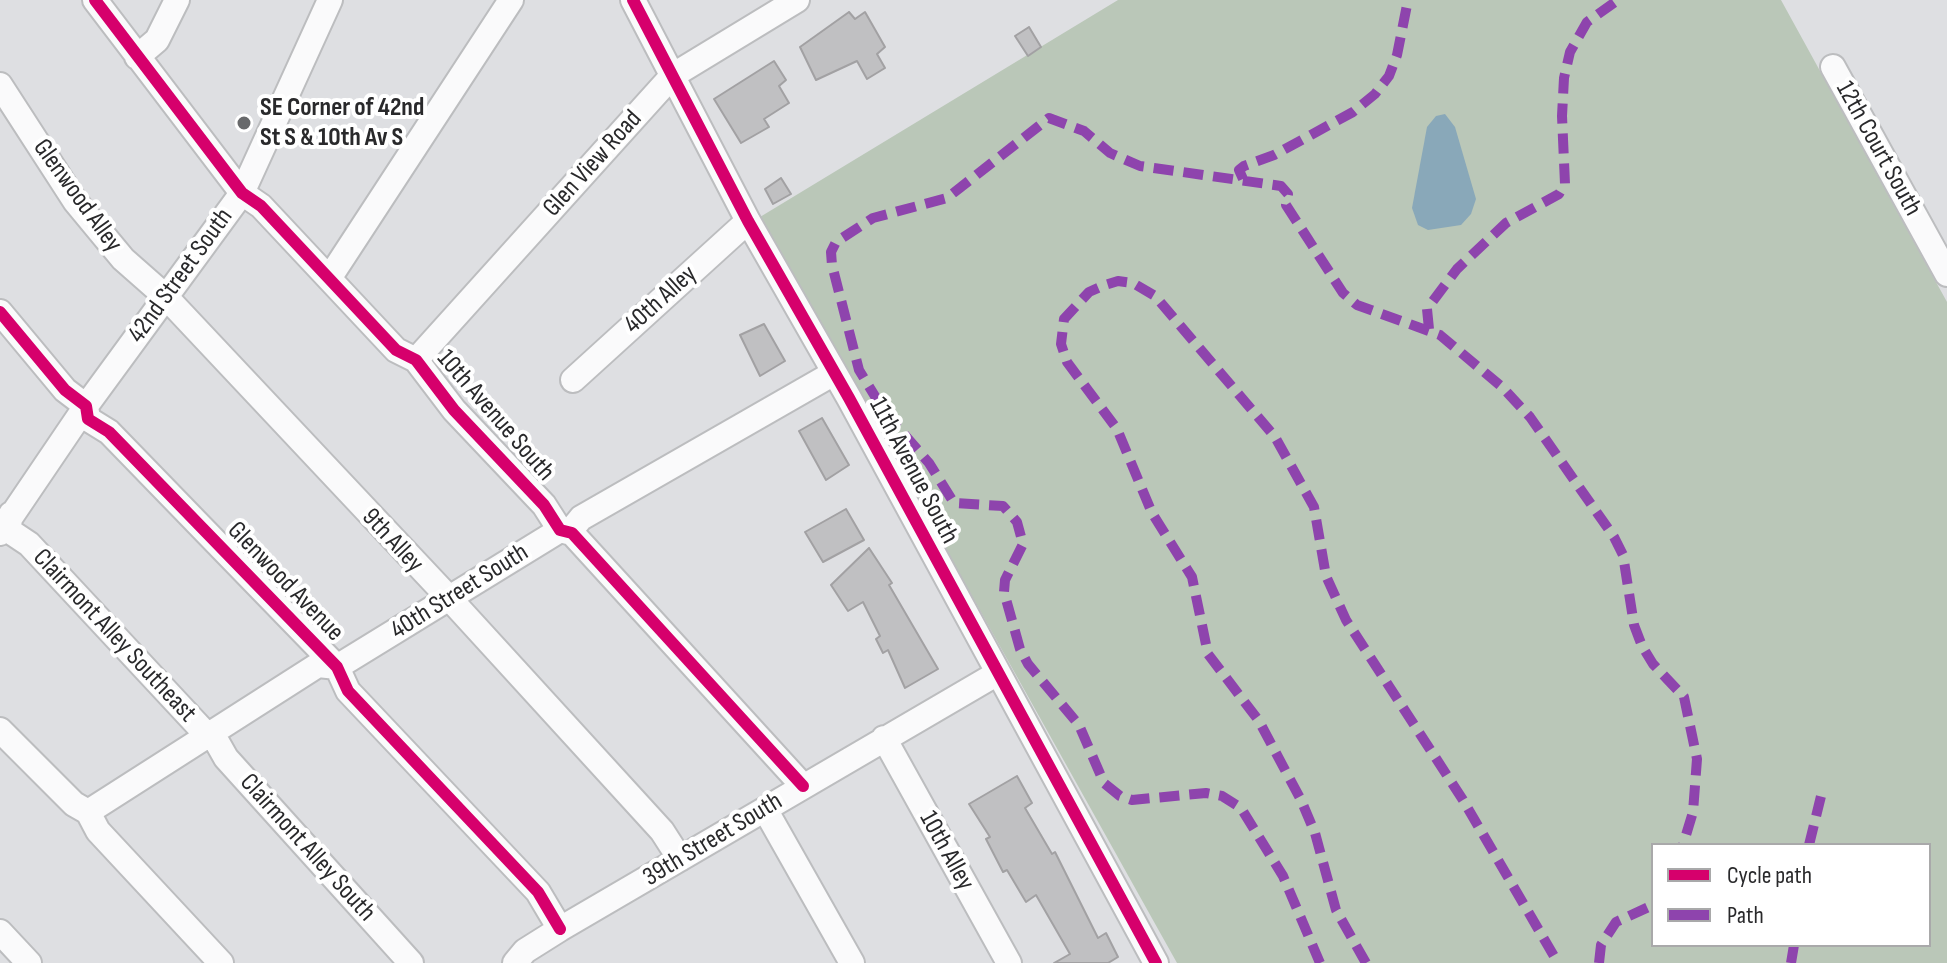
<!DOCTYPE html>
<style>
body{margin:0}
#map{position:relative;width:1947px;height:963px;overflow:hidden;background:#dedfe2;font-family:"Sofia Sans Condensed",sans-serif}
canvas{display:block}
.legend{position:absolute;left:1651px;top:843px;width:280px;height:104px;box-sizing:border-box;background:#fff;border:2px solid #a9a9aa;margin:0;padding:10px 14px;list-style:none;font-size:24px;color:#29292b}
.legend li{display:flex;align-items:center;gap:16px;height:40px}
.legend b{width:40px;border:2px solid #a9a9aa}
</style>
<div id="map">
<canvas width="1947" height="963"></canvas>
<ul class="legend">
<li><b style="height:10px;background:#d6006c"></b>Cycle path</li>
<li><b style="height:10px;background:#8e44ad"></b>Path</li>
</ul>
</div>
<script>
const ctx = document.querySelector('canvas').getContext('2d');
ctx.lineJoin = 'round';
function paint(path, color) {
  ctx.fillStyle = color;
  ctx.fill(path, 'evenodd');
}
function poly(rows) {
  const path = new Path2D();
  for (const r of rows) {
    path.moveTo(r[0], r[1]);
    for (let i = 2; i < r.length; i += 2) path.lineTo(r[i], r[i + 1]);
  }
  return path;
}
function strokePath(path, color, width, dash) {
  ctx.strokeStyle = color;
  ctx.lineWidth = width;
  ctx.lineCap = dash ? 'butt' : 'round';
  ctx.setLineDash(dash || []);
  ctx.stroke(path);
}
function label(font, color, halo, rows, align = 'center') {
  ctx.font = font + ' "Sofia Sans Condensed",sans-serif';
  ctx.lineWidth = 8;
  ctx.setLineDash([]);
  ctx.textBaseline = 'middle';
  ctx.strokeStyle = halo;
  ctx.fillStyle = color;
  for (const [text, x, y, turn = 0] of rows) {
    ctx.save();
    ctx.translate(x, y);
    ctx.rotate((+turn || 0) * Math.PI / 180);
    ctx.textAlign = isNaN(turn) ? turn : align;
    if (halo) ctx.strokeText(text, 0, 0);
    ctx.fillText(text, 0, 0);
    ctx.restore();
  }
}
paint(poly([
 [1118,0,1781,0,1947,302,1947,963,1177,963,760,217],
 [1653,845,1929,845,1929,945,1653,945]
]), '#bac7b8');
paint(poly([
 [1445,114,1455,127,1476,199,1471,214,1461,225,1428,230,1418,225,1412,208,1427,127,1436,116]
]), '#89a8b9');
const building = poly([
 [849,12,855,19,865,12,885,47,877,54,885,68,867,79,857,61,816,80,800,47,849,12],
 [1029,27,1041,47,1028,56,1015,36,1029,27],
 [774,61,786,80,779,86,789,103,764,119,769,127,741,143,714,99,774,61],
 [781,178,791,194,773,204,765,189,781,178],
 [764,324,785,361,760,376,740,335,764,324],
 [822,418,849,465,826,480,799,431,822,418],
 [846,509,864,540,823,562,805,532,846,509],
 [869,548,892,583,889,585,938,669,905,688,888,650,883,653,876,639,880,636,863,602,848,611,831,585,869,548],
 [1017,776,1032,803,1025,808,1052,854,1055,852,1098,938,1106,933,1118,957,1108,963,1054,963,1070,954,1036,895,1026,902,1007,870,1003,872,986,839,990,837,969,804,1017,776]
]);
paint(building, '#c0c0c2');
strokePath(building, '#a2a1a3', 2);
const minor = poly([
 [95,0,242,193,261,206,396,350,416,360,454,410,544,505,560,530,572,533,803,786],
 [633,0,748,221,849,398,1156,963],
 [137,57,157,40,177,0],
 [1833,67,1947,274],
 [0,85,75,201,123,259,165,296,450,599,662,831,680,859],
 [330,277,511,0],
 [0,312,65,390,86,406,88,419,109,432,337,667,348,691,538,892,560,929],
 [416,360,672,76,797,0],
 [573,380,748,221],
 [11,514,8,530,29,544,206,734,213,735,226,758,411,963],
 [0,533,86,406,242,193,330,0],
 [0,730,74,804,88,812,98,831,221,963],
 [884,738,1009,963],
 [766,811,852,963],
 [88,812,318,665,337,667,560,530,572,529,581,518,834,373],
 [0,932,29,963],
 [515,963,525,951,560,929,998,673]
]);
strokePath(minor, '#bcbdbf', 28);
strokePath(minor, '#fafafb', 24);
strokePath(poly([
 [1243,179,1239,170,1244,166,1274,155,1353,112,1375,94,1389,76,1397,55,1408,0],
 [1429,329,1427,309,1457,269,1506,223,1559,194,1565,184,1562,116,1564,78,1570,52,1587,22,1618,0],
 [1809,845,1822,792],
 [1320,963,1283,876,1241,808,1222,796,1206,793,1132,800,1120,796,1104,783,1079,725,1028,664,1020,649,1004,592,1005,580,1023,544,1017,522,1003,506,954,503,929,463,884,411,859,370,832,265,831,252,836,242,873,218,947,198,1049,118,1084,131,1110,153,1140,166,1281,186,1288,194,1286,205,1343,293,1357,305,1440,335,1502,387,1530,417,1614,537,1623,555,1634,625,1642,646,1653,664,1684,697,1697,759,1693,812,1683,845],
 [1366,963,1336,910,1315,833,1301,800,1259,721,1208,654,1192,577,1152,513,1117,429,1067,362,1061,344,1064,319,1089,292,1105,285,1118,281,1133,283,1155,296,1275,437,1314,507,1326,576,1346,620,1463,800,1558,963],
 [1599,963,1601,945,1616,922,1653,905],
 [1791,963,1794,945]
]), '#8e44ad', 10, [20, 10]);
strokePath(poly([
 [95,0,242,193,261,206,396,350,416,360,454,410,544,505,560,530,572,533,803,786],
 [633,0,748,221,849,398,1156,963],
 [0,312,65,390,86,406,88,419,109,432,337,667,348,691,538,892,560,929]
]), '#d6006c', 12);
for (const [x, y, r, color] of [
 [244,123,8,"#68696b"]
]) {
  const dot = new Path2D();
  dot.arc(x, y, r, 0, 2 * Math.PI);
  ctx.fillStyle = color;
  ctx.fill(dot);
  strokePath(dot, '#fff', 3);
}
label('bold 26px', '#29292b', '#fff', [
 ["SE Corner of 42nd",260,108],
 ["St S & 10th Av S",260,138]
], 'left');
label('26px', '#29292b', '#fff', [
 ["12th Court South",1878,149,61],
 ["Glen View Road",593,164,-48],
 ["Glenwood Alley",77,196,54],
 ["42nd Street South",181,276,-54],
 ["40th Alley",661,300,-42],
 ["10th Avenue South",495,416,49],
 ["11th Avenue South",913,471,62],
 ["9th Alley",392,541,47],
 ["Glenwood Avenue",285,582,46],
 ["40th Street South",460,592,-32],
 ["Clairmont Alley Southeast",114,636,47],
 ["39th Street South",713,840,-31],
 ["Clairmont Alley South",307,848,48],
 ["10th Alley",946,851,61]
]);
</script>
